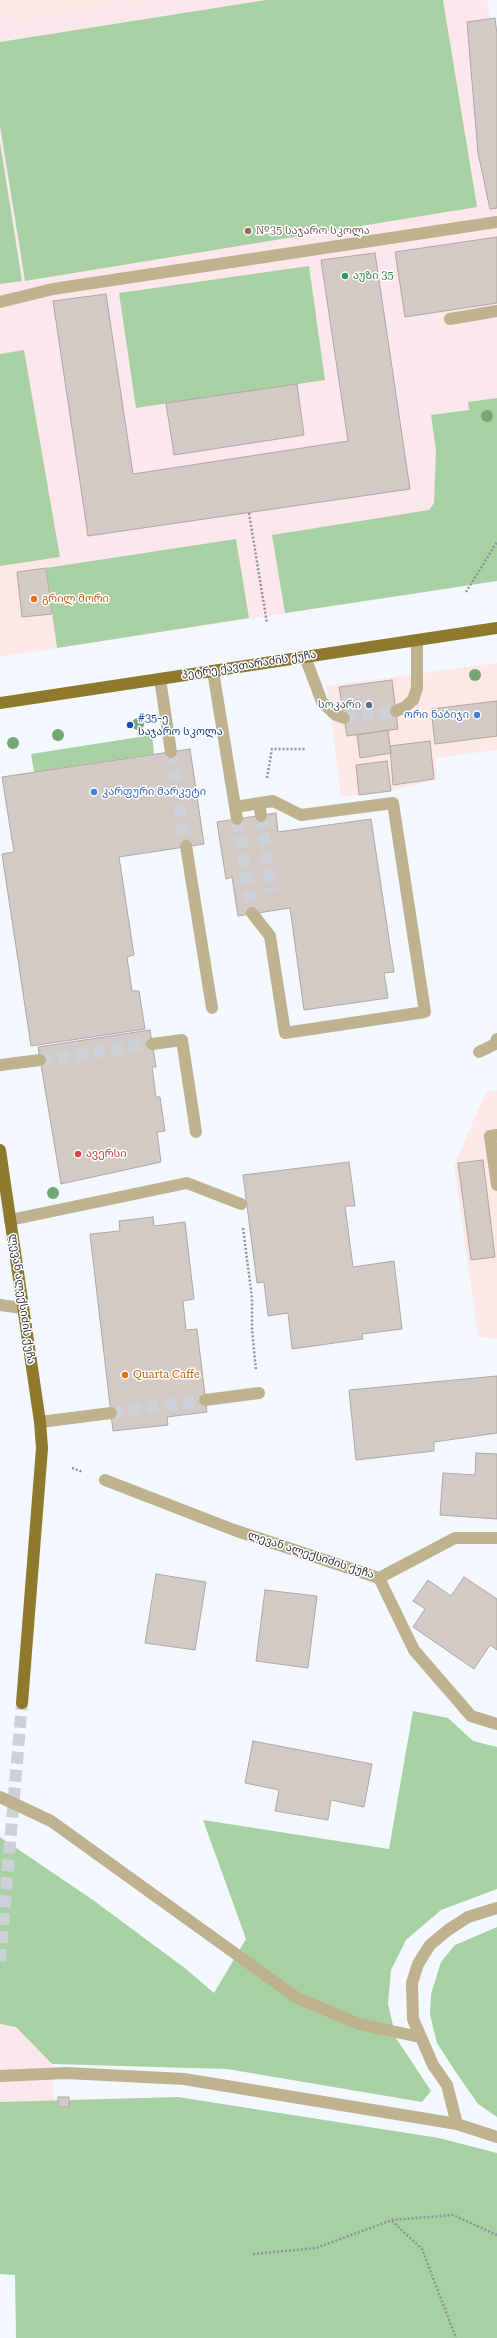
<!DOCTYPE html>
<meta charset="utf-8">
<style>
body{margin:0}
canvas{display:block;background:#f2f8fe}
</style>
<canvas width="497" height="2338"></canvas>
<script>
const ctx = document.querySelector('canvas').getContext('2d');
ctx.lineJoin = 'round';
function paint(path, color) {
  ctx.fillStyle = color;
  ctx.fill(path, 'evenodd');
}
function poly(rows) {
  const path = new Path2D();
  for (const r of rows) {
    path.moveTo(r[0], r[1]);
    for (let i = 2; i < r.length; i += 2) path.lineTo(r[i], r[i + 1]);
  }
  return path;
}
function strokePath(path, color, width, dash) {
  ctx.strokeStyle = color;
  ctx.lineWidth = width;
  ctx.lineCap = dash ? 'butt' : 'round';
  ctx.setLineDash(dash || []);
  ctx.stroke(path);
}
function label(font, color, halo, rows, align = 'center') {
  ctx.font = font + ' "Roboto Serif","Noto Sans Georgian",serif';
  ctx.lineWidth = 3;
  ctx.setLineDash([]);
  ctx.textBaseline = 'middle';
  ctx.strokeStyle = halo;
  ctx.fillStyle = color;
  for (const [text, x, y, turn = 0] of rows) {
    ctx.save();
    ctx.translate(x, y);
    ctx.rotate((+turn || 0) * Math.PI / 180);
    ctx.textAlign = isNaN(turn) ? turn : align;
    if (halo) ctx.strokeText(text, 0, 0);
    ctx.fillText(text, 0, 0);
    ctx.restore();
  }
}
paint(poly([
 [0,0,166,0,0,24],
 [44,560,57,648,0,657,0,566],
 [497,663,497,750,435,758,437,779,391,791,341,797,327,686],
 [497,1090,497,1339,478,1336,454,1166,486,1092]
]), '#fde7e7');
paint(poly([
 [166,0,487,0,497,63,497,398,468,402,469,410,431,415,454,588,57,648,44,560,0,566,0,24],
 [0,2024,16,2027,52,2064,54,2101,0,2102]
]), '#fce7ed');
paint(poly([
 [266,0,443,0,477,207,25,281,0,126,0,42],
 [0,142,22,281,0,284],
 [309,266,325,380,136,408,119,293],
 [24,350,60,557,0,566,0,354],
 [497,398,497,581,285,613,272,535,429,510,434,503,436,451,431,415,469,410,468,402],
 [236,539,249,618,57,648,46,568],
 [152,735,154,754,34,772,31,754],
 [413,1711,448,1718,473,1741,497,1747,497,1889,441,1910,406,1940,391,1970,388,2004,396,2038,431,2091,422,2102,227,2069,52,2064,16,2027,0,2024,0,1837,93,1900,186,1969,214,1993,246,1939,203,1820,389,1849],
 [497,1927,497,2117,478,2104,455,2071,437,2043,430,2015,431,1994,441,1962,455,1945],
 [178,2097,439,2138,497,2153,497,2338,16,2338,15,2275,0,2274,0,2102]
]), '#a8d1a3');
const building = poly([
 [495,18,497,34,497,208,490,209,478,153,467,22,495,18],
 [497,237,497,303,405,317,395,252,497,237],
 [375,253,410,489,88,536,53,301,106,294,133,474,348,441,321,260,375,253],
 [297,384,304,435,174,455,166,403,297,384],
 [46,568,52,614,22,617,17,572,46,568],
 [392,680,398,729,347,736,339,687,392,680],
 [497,701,497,736,435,744,431,709,497,701],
 [388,730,391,753,360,758,357,735,388,730],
 [430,741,434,779,393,785,390,746,430,741],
 [190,749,204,844,119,857,134,955,127,957,132,991,139,991,145,1029,31,1046,2,854,14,852,2,777,190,749],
 [387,761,391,791,359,795,356,765,387,761],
 [276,813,278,832,371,819,394,972,384,973,388,998,304,1010,290,908,238,916,232,877,226,879,217,822,276,813],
 [150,1030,156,1067,152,1067,156,1097,160,1097,165,1131,157,1132,161,1162,61,1184,38,1047,150,1030],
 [483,1160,495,1257,471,1260,458,1163,483,1160],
 [349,1162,355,1206,345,1206,353,1267,394,1261,402,1329,362,1334,363,1339,292,1349,288,1313,268,1316,264,1282,257,1283,243,1175,349,1162],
 [153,1217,154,1226,185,1222,194,1299,183,1301,186,1330,197,1329,207,1412,167,1417,168,1425,113,1431,90,1234,120,1231,119,1221,153,1217],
 [497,1376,497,1433,434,1442,434,1451,356,1460,349,1390,497,1376],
 [476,1453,497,1454,497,1519,440,1515,443,1473,475,1475,476,1453],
 [156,1574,206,1582,195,1650,145,1643,156,1574],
 [464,1577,497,1599,497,1650,490,1645,474,1669,413,1627,425,1609,413,1601,428,1580,451,1596,464,1577],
 [265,1590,317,1596,308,1668,256,1661,265,1590],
 [253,1741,372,1764,364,1807,331,1800,328,1820,275,1811,279,1790,245,1783,253,1741],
 [58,2097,69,2097,69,2107,58,2107,58,2097]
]);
paint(building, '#d4cac5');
strokePath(building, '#b1a8a3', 1);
strokePath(poly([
 [344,718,396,711],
 [171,752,186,846],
 [261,816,271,891],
 [237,819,252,913],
 [40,1060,152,1044],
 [111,1413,205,1400]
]), '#cbd1d6', 12, [12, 6]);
strokePath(poly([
 [0,1961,22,1703]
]), '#cbd1d6', 12, [12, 6]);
strokePath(poly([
 [249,513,267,623],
 [466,592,497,542],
 [267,778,272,749,305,749],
 [243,1228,252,1298,252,1330,256,1370],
 [72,1468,83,1472],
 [392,2221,422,2249,456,2338],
 [253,2254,316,2248,392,2220,453,2215,497,2235]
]), '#909599', 2.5, [2, 2]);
strokePath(poly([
 [0,302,53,289,497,222],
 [450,319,497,311],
 [305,657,322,702,336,715,344,718],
 [213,671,237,819],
 [160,679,171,752],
 [396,711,405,707,413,700,417,688,417,640],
 [259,803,261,816],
 [235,807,273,801,301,815,393,803,425,1012,285,1033,270,936,252,913],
 [186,846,212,1008],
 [152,1044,182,1040,196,1132],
 [479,1052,495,1044,497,1039],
 [0,1065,40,1060],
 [497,1135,490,1136,497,1185],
 [10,1220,187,1183,241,1204],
 [0,1305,22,1308],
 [205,1400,259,1393],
 [40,1422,111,1413],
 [105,1480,234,1530,379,1578,414,1650,471,1716,497,1724],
 [379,1578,455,1538,497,1538],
 [0,1797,51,1821,297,1998,359,2024,420,2037],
 [0,2076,66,2073,184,2079,457,2124,497,2137],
 [457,2124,447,2085,433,2065,413,2019,412,1983,418,1964,430,1945,448,1930,468,1917,497,1908]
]), '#beb38e', 12);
strokePath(poly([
 [0,703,497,628],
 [0,1150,40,1422,42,1448,22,1703]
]), '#8e792d', 12);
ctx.fillStyle = '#75a774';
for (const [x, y] of [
 [487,416],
 [475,675],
 [138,724],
 [58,735],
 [13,743],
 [53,1193]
]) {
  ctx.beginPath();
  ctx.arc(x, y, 6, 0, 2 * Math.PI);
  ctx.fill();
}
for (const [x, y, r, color] of [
 [248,231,4,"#8d6e63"],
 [345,276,4,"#2e9e5b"],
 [34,599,4,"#e8710a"],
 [369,705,4,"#5c6f8a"],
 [477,715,4,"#3f7fe0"],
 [130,725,4,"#1a4fb4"],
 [94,792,4,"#3f7fe0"],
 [78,1154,4,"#e0444e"],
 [125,1375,4,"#e8710a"]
]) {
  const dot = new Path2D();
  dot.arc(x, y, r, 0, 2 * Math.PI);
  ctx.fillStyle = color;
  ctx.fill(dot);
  strokePath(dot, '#fff', 1.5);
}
label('11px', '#785e54', '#fff', [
 ["№35 საჯარო სკოლა",256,231]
], 'left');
label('11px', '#27864d', '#fff', [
 ["აუზი 35",353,276]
], 'left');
label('11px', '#c56008', '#fff', [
 ["გრილ მორი",42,599],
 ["Quarta Caffe",133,1375]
], 'left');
label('11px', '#303336', '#fff', [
 ["პეტრე ქავთარაძის ქუჩა",249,665,-9],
 ["ლევან ალექსიძის ქუჩა",22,1299,82],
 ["ლევან ალექსიძის ქუჩა",311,1555,18]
]);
label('11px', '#4e5e75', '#fff', [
 ["სოკარი",361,705]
], 'right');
label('11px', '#366cbe', '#fff', [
 ["ორი ნაბიჯი",469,715],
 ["კარფური მარკეტი",102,792,"left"]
], 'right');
label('11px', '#164399', '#fff', [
 ["#35-ე",138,719],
 ["საჯარო სკოლა",138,732]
], 'left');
label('11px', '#be3a42', '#fff', [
 ["ავერსი",86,1154]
], 'left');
</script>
